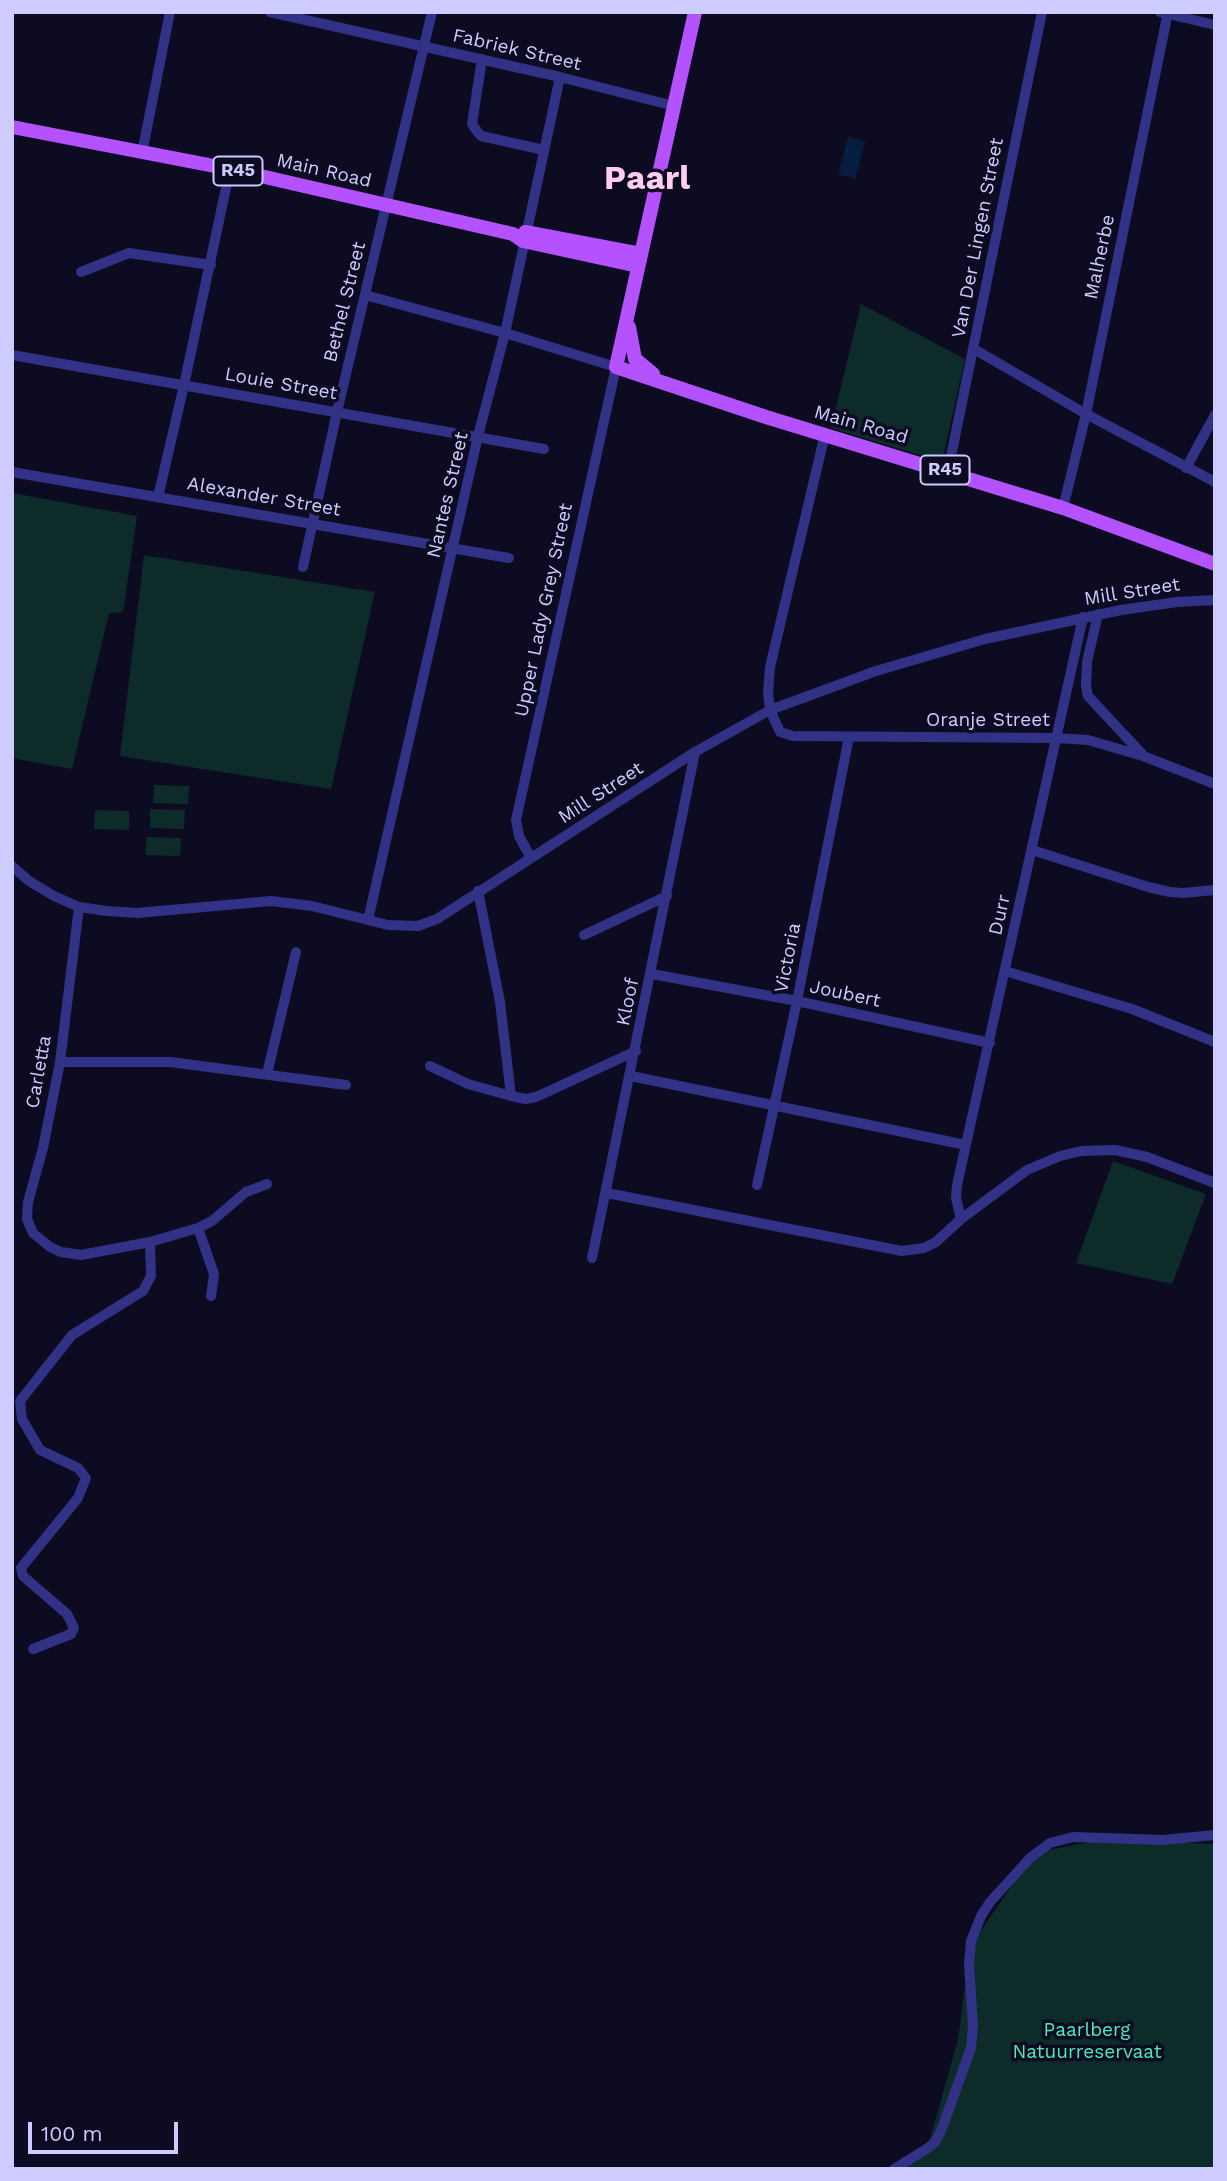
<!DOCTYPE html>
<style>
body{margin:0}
#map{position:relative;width:1227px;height:2181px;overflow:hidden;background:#0d0b21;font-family:"Work Sans",sans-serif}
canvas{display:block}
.frame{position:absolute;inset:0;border:14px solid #cecbff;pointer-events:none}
.scale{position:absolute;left:28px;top:2122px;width:150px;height:32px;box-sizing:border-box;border:4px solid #cecbff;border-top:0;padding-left:9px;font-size:21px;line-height:24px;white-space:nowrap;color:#cecbff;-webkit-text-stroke:5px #0d0b21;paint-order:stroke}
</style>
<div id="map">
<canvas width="1227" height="2181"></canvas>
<div class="frame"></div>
<div class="scale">100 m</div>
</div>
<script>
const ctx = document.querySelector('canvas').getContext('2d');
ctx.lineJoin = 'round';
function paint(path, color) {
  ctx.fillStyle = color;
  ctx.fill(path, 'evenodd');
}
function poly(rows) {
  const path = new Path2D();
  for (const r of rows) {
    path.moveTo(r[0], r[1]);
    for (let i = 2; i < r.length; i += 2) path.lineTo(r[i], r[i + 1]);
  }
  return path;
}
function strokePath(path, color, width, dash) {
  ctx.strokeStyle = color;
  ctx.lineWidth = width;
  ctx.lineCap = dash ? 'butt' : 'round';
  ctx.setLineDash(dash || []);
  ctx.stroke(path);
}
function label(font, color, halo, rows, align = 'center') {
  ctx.font = font + ' "Work Sans",sans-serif';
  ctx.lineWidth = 7;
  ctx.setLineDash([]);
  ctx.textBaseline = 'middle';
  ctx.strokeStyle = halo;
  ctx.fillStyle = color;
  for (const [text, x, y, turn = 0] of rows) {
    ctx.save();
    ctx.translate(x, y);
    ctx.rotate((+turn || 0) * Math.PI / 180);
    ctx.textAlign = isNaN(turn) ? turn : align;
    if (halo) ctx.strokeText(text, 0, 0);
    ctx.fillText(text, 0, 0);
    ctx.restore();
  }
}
paint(poly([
 [861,304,965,359,942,462,831,428],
 [12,493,137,516,123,612,109,613,72,769,12,758],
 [144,555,375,592,331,789,120,756],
 [154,785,189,786,188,804,153,803],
 [150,809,185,810,184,829,150,828],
 [95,810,129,811,129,830,94,829],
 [146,837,181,838,180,856,146,855],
 [1113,1161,1206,1194,1172,1284,1076,1263],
 [1099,1840,1215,1844,1215,2169,897,2169,928,2146,958,2040,970,1947,1034,1853]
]), '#0d2c29');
paint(poly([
 [848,137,865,142,855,179,838,174]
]), '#041d41');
strokePath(poly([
 [270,12,560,77,674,106],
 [1160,12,1215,25],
 [482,59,472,124,476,130,481,136,544,150],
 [142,153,170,12],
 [81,272,129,253,211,265],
 [365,295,505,333,616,367,516,820,519,836,531,858],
 [974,349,1086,414,1215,482],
 [12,355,544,449],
 [825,434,770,667,768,693,770,710,780,732,793,736,1057,738,1088,740,1143,756,1215,784],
 [1186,468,1215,415],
 [948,471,1042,12],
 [12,472,509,558],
 [158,497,184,385,230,169],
 [1063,508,1086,414,1168,12],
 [303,567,337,412,432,12],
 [1098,614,1087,662,1086,686,1088,696,1142,754],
 [1032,850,1148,887,1170,892,1183,893,1215,890],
 [12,866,29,881,54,896,79,907,107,911,137,913,271,901,312,906,388,925,418,926,437,919,695,752,770,710,876,671,985,639,1121,610,1177,602,1215,600],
 [478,891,500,1002,511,1096,526,1099,536,1097,636,1051],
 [79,907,60,1062,43,1148,28,1202,27,1219,33,1233,50,1247,61,1252,81,1255,150,1242,198,1228,212,1221,246,1192,267,1184],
 [368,920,478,436,505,333,560,77],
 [584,935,667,896],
 [1005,971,1132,1009,1215,1042],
 [652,974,797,1001,990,1043],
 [60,1062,170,1062,346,1085],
 [430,1066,468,1084,511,1096],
 [267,1074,296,952],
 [631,1076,966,1145],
 [757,1185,797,1001,849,737],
 [607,1193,902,1251,924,1248,936,1242,961,1219,1027,1170,1060,1156,1081,1151,1115,1150,1147,1157,1215,1183],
 [961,1219,956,1198,957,1185,1083,617],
 [198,1228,214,1274,211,1296],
 [592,1258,695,752],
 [33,1649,71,1634,74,1628,67,1614,23,1576,21,1568,78,1498,86,1478,78,1468,40,1450,22,1419,20,1401,72,1335,143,1291,151,1276,150,1242],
 [894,2169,928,2148,935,2142,941,2131,971,2048,973,2026,969,1964,971,1941,981,1916,990,1902,1030,1858,1050,1843,1073,1837,1163,1840,1215,1835]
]), '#313285', 10);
strokePath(poly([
 [695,12,616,367,766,417,1063,508,1215,564],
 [12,127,230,169,513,234,523,241,638,266],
 [525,232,641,254],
 [629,327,635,359,653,374]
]), '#b552ff', 14);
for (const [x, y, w] of [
 [238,171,49],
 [945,470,49]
]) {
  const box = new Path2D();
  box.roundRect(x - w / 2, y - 14.5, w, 29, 5);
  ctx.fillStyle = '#0d0b21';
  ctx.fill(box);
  strokePath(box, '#cecbff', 2);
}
label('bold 18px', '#cecbff', null, [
 ["R45",238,171],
 ["R45",945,470]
]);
label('19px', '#cecbff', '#0d0b21', [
 ["Fabriek Street",517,50,13],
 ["Main Road",324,171,13],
 ["Van Der Lingen Street",978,238,-79],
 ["Malherbe",1100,257,-78],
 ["Bethel Street",345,302,-76],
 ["Louie Street",281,384,10],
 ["Main Road",861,425,16],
 ["Nantes Street",448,495,-77],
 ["Alexander Street",264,497,10],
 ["Mill Street",1132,592,-9],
 ["Upper Lady Grey Street",544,610,-78],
 ["Oranje Street",988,720],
 ["Mill Street",601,793,-33],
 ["Durr",1000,915,-77],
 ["Victoria",788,958,-79],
 ["Joubert",845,994,12],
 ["Kloof",628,1002,-78],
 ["Carletta",39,1072,-80]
]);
label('19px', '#4bebbb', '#0d0b21', [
 ["Paarlberg",1087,2030],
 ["Natuurreservaat",1087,2052]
]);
label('bold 33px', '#ffcdef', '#0d0b21', [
 ["Paarl",647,179]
]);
</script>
